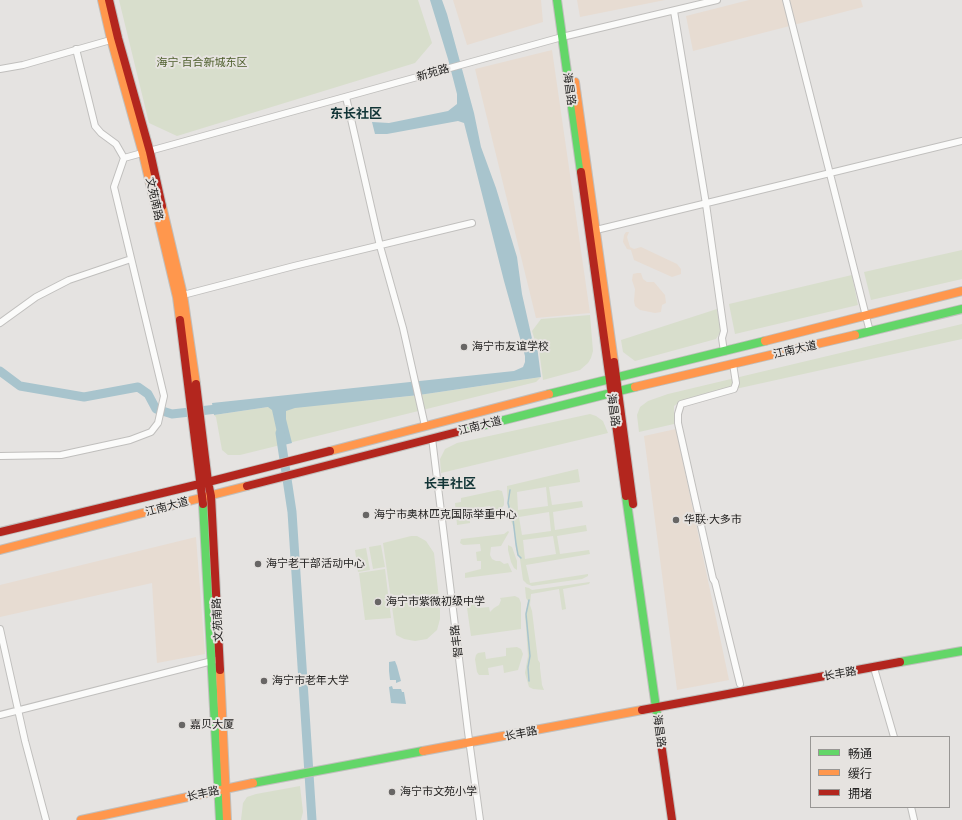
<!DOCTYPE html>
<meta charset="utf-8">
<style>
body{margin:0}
#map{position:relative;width:962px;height:820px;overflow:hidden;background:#e5e3e1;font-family:Figtree,"Noto Sans SC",sans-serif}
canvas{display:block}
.legend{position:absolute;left:810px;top:736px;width:140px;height:72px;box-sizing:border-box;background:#e6e3e0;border:1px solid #989694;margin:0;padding:5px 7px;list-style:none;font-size:12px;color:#242322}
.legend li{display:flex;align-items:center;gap:8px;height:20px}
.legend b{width:20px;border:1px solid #989694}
</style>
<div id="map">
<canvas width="962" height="820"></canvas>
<ul class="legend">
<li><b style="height:5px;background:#63d668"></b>畅通</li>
<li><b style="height:5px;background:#ff974d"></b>缓行</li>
<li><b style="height:5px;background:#b3261e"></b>拥堵</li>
</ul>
</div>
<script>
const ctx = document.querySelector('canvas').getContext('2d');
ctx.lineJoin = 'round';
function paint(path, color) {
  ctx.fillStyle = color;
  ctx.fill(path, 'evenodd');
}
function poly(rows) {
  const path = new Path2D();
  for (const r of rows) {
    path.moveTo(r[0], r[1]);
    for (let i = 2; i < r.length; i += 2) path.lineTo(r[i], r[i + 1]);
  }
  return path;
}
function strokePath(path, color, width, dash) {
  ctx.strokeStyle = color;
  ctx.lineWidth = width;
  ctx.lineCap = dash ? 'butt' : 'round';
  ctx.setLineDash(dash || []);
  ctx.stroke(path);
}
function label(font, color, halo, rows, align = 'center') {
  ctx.font = font + ' Figtree,"Noto Sans SC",sans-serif';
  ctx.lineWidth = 4;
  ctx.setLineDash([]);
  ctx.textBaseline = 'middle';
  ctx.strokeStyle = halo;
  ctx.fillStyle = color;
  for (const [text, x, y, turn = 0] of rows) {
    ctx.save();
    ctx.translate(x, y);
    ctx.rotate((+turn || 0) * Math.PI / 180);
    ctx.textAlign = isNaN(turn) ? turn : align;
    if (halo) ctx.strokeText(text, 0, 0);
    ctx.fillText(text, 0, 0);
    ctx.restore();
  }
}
paint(poly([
 [453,0,541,0,543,22,467,45],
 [577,0,665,0,580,17],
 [749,0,861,0,863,7,693,51,686,16],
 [552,50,590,313,536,318,475,69],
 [626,232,629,232,627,237,630,247,634,249,641,247,677,264,681,269,681,274,672,277,634,260,631,250,627,249,623,242,624,235],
 [637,273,641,273,643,279,647,282,654,282,665,295,666,303,662,305,661,312,655,313,640,310,635,306,634,301,635,289,632,280,633,274],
 [676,429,729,680,677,690,644,436],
 [196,537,205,654,157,663,152,583,0,617,0,585]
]), '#e7dcd2');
paint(poly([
 [119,0,418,0,432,43,415,63,177,136,149,123],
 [962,250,962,279,871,300,864,272],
 [852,275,858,305,735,334,729,304],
 [717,309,721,331,716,339,635,361,623,352,621,340],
 [590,315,593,351,591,358,588,363,580,370,543,380,538,342,535,341,532,331,541,319],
 [962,324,962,339,681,401,674,406,674,424,639,432,637,415,640,407,648,401,668,394],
 [541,377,536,382,240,455,228,455,222,450,216,417,214,415,268,407,373,400,419,395],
 [590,414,596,416,603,421,608,433,441,473,440,459,445,449,457,443],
 [578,469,580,482,549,487,552,505,582,501,583,507,553,512,555,530,586,525,587,531,557,536,560,554,589,550,590,554,526,565,530,583,588,574,588,576,582,579,532,586,527,584,523,580,520,559,516,549,514,529,508,512,507,486],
 [546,487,548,506,518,510,517,492],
 [549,512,551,531,522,535,519,517],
 [553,536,556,554,525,559,523,540],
 [498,490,502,491,504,499,504,505,501,509,501,516,491,517,490,506,469,509,470,523,457,525,455,503,461,502,461,498],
 [508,531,509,532,501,546,491,547,490,555,492,559,496,561,500,561,504,564,508,563,512,572,465,578,465,573,481,569,481,561,477,561,476,552,481,551,480,544,463,545,460,543,461,539,504,534],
 [411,536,417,536,426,541,434,553,440,608,440,619,437,630,427,639,415,641,404,639,396,635,383,543],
 [381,545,385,567,373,569,369,547],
 [508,545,512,547,517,561,517,570,514,568,511,562,508,550],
 [366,548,370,570,358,572,355,550],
 [385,569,391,618,365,620,359,573],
 [590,582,589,584,563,589,566,609,562,610,559,589,531,594,530,605,532,611,538,660,540,663,540,668,542,685,544,690,533,689,529,687,525,673,528,656,526,626,525,617,528,601,526,598,525,587,529,588,532,590],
 [515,596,519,598,521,603,521,629,471,636,467,608,468,603,477,600,479,608,489,607,490,612,494,608,499,605,501,600,500,598],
 [517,647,521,649,523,654,518,670,504,673,503,665,488,668,489,675,479,675,477,672,475,659,476,655,478,653,485,652,486,659,506,656,506,648],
 [300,786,303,812,301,820,241,820,243,803,247,797,256,794]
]), '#d8decc');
paint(poly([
 [430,0,442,0,447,14,474,113,481,147,496,188,517,257,522,294,533,343,537,346,541,377,419,395,295,408,286,411,286,419,292,443,280,446,272,410,268,407,214,415,212,403,514,371,523,367,525,362,525,356,504,281,464,123,458,121,387,134,375,134,372,122,389,123,448,111,457,104,457,94,448,59],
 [395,661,397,666,401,681,396,683,396,680,390,680,389,671,389,662],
 [392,686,393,689,401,689,402,692,404,692,406,704,391,703,389,687]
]), '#a8c4cd');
strokePath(poly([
 [510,490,508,503,510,511,513,519,516,544,518,555,521,558],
 [529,600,526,614,530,656,528,667,529,681]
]), '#a8c4cd', 1.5);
strokePath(poly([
 [0,371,20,386,84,397,138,387,148,394,156,409,172,414,226,408],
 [280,433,292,512,312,820]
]), '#a8c4cd', 9);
const street = poly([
 [786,0,870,332],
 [674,11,706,204,724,331,722,338,724,352],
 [76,49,95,126,101,133,116,144,124,158],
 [0,69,23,65,114,39],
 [346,97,380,246,403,328,425,426],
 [592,231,962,141],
 [183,295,294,266,472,223],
 [0,323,36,297,69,280,131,259],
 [733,364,736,383,734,389,681,404,678,414,678,423,713,579,715,582,740,684],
 [432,438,468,732,480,820],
 [0,456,61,455,130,440,151,432,158,423,164,396,114,187,124,158,562,37,717,0],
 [0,629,25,741,46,820],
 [874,668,894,737],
 [0,715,216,660],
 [911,807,914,820]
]);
const fast = poly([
 [557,0,581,172],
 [855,335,962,309],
 [549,394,765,341],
 [461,431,635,387],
 [626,496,660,736],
 [203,504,220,820],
 [900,662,962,651],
 [253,783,423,751]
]);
const slow = poly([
 [102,0,111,39,143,154,177,297,180,320],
 [575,82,614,362],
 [162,206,183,295,196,384],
 [765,341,962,291],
 [635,387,855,335],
 [330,451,549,394],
 [0,550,247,486],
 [220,670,227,820],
 [423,751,642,710],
 [81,820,253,783]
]);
const jam = poly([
 [109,0,118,38,150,152,162,206],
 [581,172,626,496],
 [180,320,203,504],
 [614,362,633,504],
 [196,384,208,482,211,496,220,670],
 [247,486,461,431],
 [0,532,208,482,330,451],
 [642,710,900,662],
 [660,736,672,820]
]);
strokePath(street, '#c0bfbd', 8);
strokePath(fast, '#c0bfbd', 10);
strokePath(slow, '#c0bfbd', 10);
strokePath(jam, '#c0bfbd', 10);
strokePath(street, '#fbfbfa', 6);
strokePath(fast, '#63d668', 8);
strokePath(slow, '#ff974d', 8);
strokePath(jam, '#b3261e', 8);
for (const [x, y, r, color] of [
 [464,347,4,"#686665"],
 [366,515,4,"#686665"],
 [676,520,4,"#686665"],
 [258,564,4,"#686665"],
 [378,602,4,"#686665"],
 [264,681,4,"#686665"],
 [182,725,4,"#686665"],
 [392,792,4,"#686665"]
]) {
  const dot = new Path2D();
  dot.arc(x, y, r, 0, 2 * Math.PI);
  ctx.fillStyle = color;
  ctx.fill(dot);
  strokePath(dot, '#e6e3e0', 1.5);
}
label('11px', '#4d5d2b', '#e6e3e0', [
 ["海宁·百合新城东区",202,63]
]);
label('11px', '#242322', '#e6e3e0', [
 ["新苑路",433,73,-16],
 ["海昌路",569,89,82],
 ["文苑南路",154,199,77],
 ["江南大道",795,350,-13],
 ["海昌路",613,410,82],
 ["江南大道",480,426,-14],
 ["江南大道",167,507,-15],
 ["文苑南路",218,620,-93],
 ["智丰路",457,641,-97],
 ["长丰路",840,674,-10],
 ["海昌路",659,731,82],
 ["长丰路",521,734,-11],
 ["长丰路",203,794,-12]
]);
label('11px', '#242322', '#e6e3e0', [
 ["海宁市友谊学校",472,347],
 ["海宁市奥林匹克国际举重中心",374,515],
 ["华联·大多市",684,520],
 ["海宁老干部活动中心",266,564],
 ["海宁市紫微初级中学",386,602],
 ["海宁市老年大学",272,681],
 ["嘉贝大厦",190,725],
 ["海宁市文苑小学",400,792]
], 'left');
label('bold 13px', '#113436', '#e6e3e0', [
 ["东长社区",356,114],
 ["长丰社区",450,484]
]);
</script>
